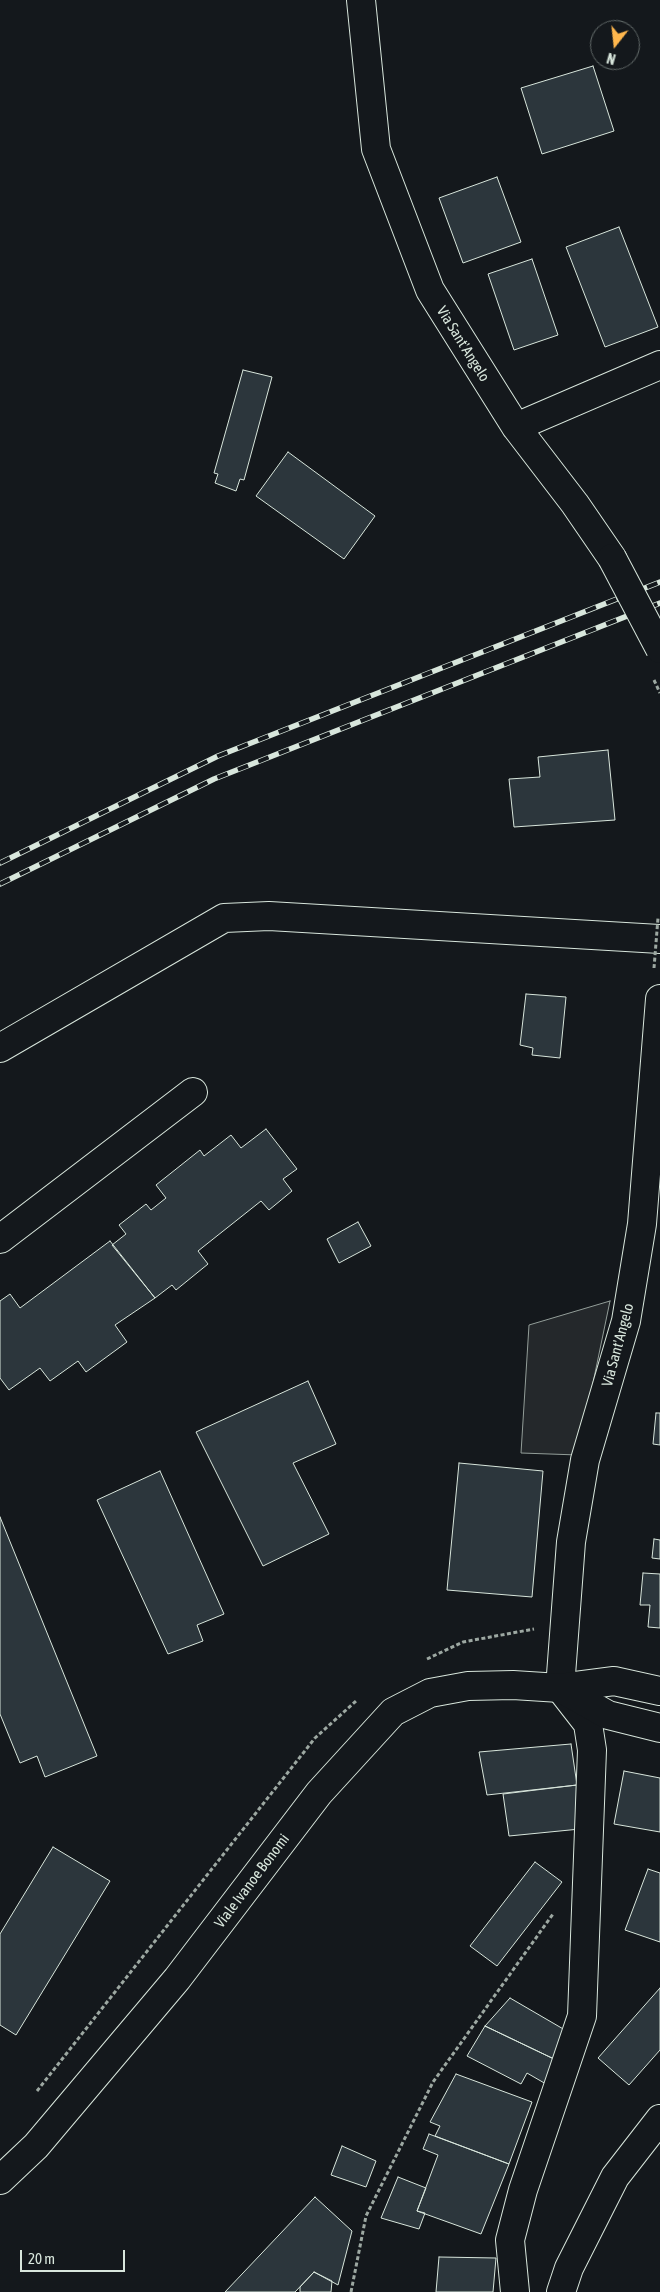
<!DOCTYPE html>
<style>
body{margin:0}
#map{position:relative;width:660px;height:2292px;overflow:hidden;background:#14181c;font-family:"Asap Condensed",sans-serif}
canvas{display:block}
.north{position:absolute;left:590px;top:20px;width:50px;height:50px;box-sizing:border-box;background:#14181c;border:1px solid #626a69;border-radius:50%;rotate:196deg;font-size:14px;font-weight:700;line-height:20px;text-align:center;color:#d8e6dc}
.north::after{content:'';display:block;margin:auto;width:18px;height:22px;background:#ffb74d;clip-path:polygon(50% 0,100% 100%,50% 72%,0 100%)}
.scale{position:absolute;left:20px;top:2250px;width:105px;height:22px;box-sizing:border-box;border:2px solid #d8e6dc;border-top:0;padding-left:6px;font-size:15px;line-height:18px;white-space:nowrap;color:#d8e6dc;-webkit-text-stroke:4px #14181c;paint-order:stroke}
</style>
<div id="map">
<canvas width="660" height="2292"></canvas>
<div class="north">N</div>
<div class="scale">20 m</div>
</div>
<script>
const ctx = document.querySelector('canvas').getContext('2d');
ctx.lineJoin = 'round';
function paint(path, color) {
  ctx.fillStyle = color;
  ctx.fill(path, 'evenodd');
}
function poly(rows) {
  const path = new Path2D();
  for (const r of rows) {
    path.moveTo(r[0], r[1]);
    for (let i = 2; i < r.length; i += 2) path.lineTo(r[i], r[i + 1]);
  }
  return path;
}
function strokePath(path, color, width, dash) {
  ctx.strokeStyle = color;
  ctx.lineWidth = width;
  ctx.lineCap = dash ? 'butt' : 'round';
  ctx.setLineDash(dash || []);
  ctx.stroke(path);
}
function label(font, color, halo, rows, align = 'center') {
  ctx.font = font + ' "Asap Condensed",sans-serif';
  ctx.lineWidth = 4;
  ctx.setLineDash([]);
  ctx.textBaseline = 'middle';
  ctx.strokeStyle = halo;
  ctx.fillStyle = color;
  for (const [text, x, y, turn = 0] of rows) {
    ctx.save();
    ctx.translate(x, y);
    ctx.rotate((+turn || 0) * Math.PI / 180);
    ctx.textAlign = isNaN(turn) ? turn : align;
    if (halo) ctx.strokeText(text, 0, 0);
    ctx.fillText(text, 0, 0);
    ctx.restore();
  }
}
const parking = poly([
 [610,1301,578,1455,521,1453,529,1325,610,1301]
]);
paint(parking, '#24282b');
strokePath(parking, '#939e99', 1);
const building = poly([
 [593,66,614,131,542,154,521,88,593,66],
 [497,177,521,242,463,263,439,198,497,177],
 [619,227,658,327,605,347,566,247,619,227],
 [532,259,558,335,514,350,488,274,532,259],
 [243,370,272,377,244,480,240,479,236,491,215,483,218,474,214,473,243,370],
 [288,452,375,516,344,559,256,496,288,452],
 [608,750,615,820,514,827,509,779,540,777,538,757,608,750],
 [526,994,566,997,560,1058,532,1055,533,1048,520,1045,526,994],
 [266,1129,297,1169,283,1179,292,1191,269,1210,261,1201,198,1251,208,1264,176,1290,172,1285,155,1298,112,1245,126,1234,119,1225,146,1204,151,1210,166,1198,156,1185,200,1150,204,1156,231,1135,241,1148,266,1129],
 [358,1222,371,1246,339,1263,327,1239,358,1222],
 [110,1241,155,1298,115,1325,127,1342,86,1372,78,1361,50,1381,40,1368,9,1390,0,1378,0,1301,10,1294,20,1308,110,1241],
 [308,1381,336,1444,293,1463,329,1534,263,1566,196,1432,308,1381],
 [656,1413,660,1413,660,1445,653,1444,656,1413],
 [459,1463,543,1471,532,1597,447,1590,459,1463],
 [160,1471,224,1614,197,1625,203,1641,168,1654,97,1500,160,1471],
 [0,1517,97,1756,45,1777,37,1756,20,1763,0,1714,0,1517],
 [654,1539,660,1540,660,1559,652,1558,654,1539],
 [643,1573,660,1574,660,1628,648,1627,650,1605,640,1605,643,1573],
 [571,1744,577,1785,487,1795,479,1752,571,1744],
 [624,1771,660,1778,660,1832,614,1824,624,1771],
 [577,1785,580,1829,509,1836,503,1794,577,1785],
 [53,1847,110,1881,16,2035,0,2025,0,1934,53,1847],
 [535,1862,562,1882,497,1966,470,1946,535,1862],
 [648,1869,660,1873,660,1942,625,1930,648,1869],
 [660,1988,660,2050,629,2085,598,2058,660,1988],
 [510,1998,565,2030,554,2059,485,2026,510,1998],
 [485,2026,554,2059,546,2084,527,2073,521,2084,467,2056,485,2026],
 [456,2074,532,2102,509,2164,435,2136,440,2126,430,2122,456,2074],
 [429,2134,509,2164,481,2234,417,2211,438,2155,423,2149,429,2134],
 [342,2146,376,2161,366,2187,331,2175,342,2146],
 [398,2177,426,2188,417,2211,425,2213,419,2229,381,2218,398,2177],
 [315,2197,352,2231,338,2285,314,2272,295,2292,225,2292,315,2197],
 [439,2257,496,2258,493,2292,436,2292,439,2257],
 [314,2272,332,2281,331,2292,300,2292,300,2287,314,2272]
]);
paint(building, '#2c363c');
strokePath(building, '#d8e6dc', 1);
const street = poly([
 [361,0,376,149,430,290,516,427,575,504,612,558],
 [516,427,660,365],
 [0,1048,224,918,269,916,660,939],
 [0,1239,193,1092],
 [515,2292,510,2240,523,2190,582,2016,592,1750,588,1724,560,1688,571,1542,585,1460,626,1321,642,1224,660,999]
]);
const secondary = poly([
 [561,2292,569,2268,615,2177,660,2119]
]);
const primary = poly([
 [560,1688,608,1715,660,1728],
 [0,2180,36,2146,177,1979,319,1793,393,1712,430,1693,468,1686,513,1685,560,1688,614,1681,660,1691]
]);
strokePath(street, '#d8e6dc', 30);
strokePath(secondary, '#d8e6dc', 30);
strokePath(primary, '#d8e6dc', 30);
strokePath(poly([
 [654,680,660,693],
 [427,1659,463,1642,534,1629],
 [37,2091,315,1738,356,1701],
 [351,2292,366,2216,433,2082,553,1914]
]), '#9da8a2', 3, [4, 2.5]);
strokePath(street, '#14181c', 28);
strokePath(secondary, '#14181c', 28);
strokePath(primary, '#14181c', 28);
const rail = poly([
 [0,863,218,756,660,582],
 [0,884,214,779,660,603]
]);
strokePath(rail, '#d8e6dc', 5.5);
strokePath(rail, '#14181c', 4, [11]);
const streetBridge = poly([
 [612,558,660,649]
]);
strokePath(streetBridge, '#d8e6dc', 30, []);
strokePath(poly([
 [654,968,658,918]
]), '#9da8a2', 3, [4, 2.5]);
strokePath(streetBridge, '#14181c', 28);
label('15px', '#d8e6dc', '#14181c', [
 ["Via Sant'Angelo",463,344,58],
 ["Via Sant'Angelo",618,1345,-75],
 ["Viale Ivanoe Bonomi",252,1881,-53]
]);
</script>
